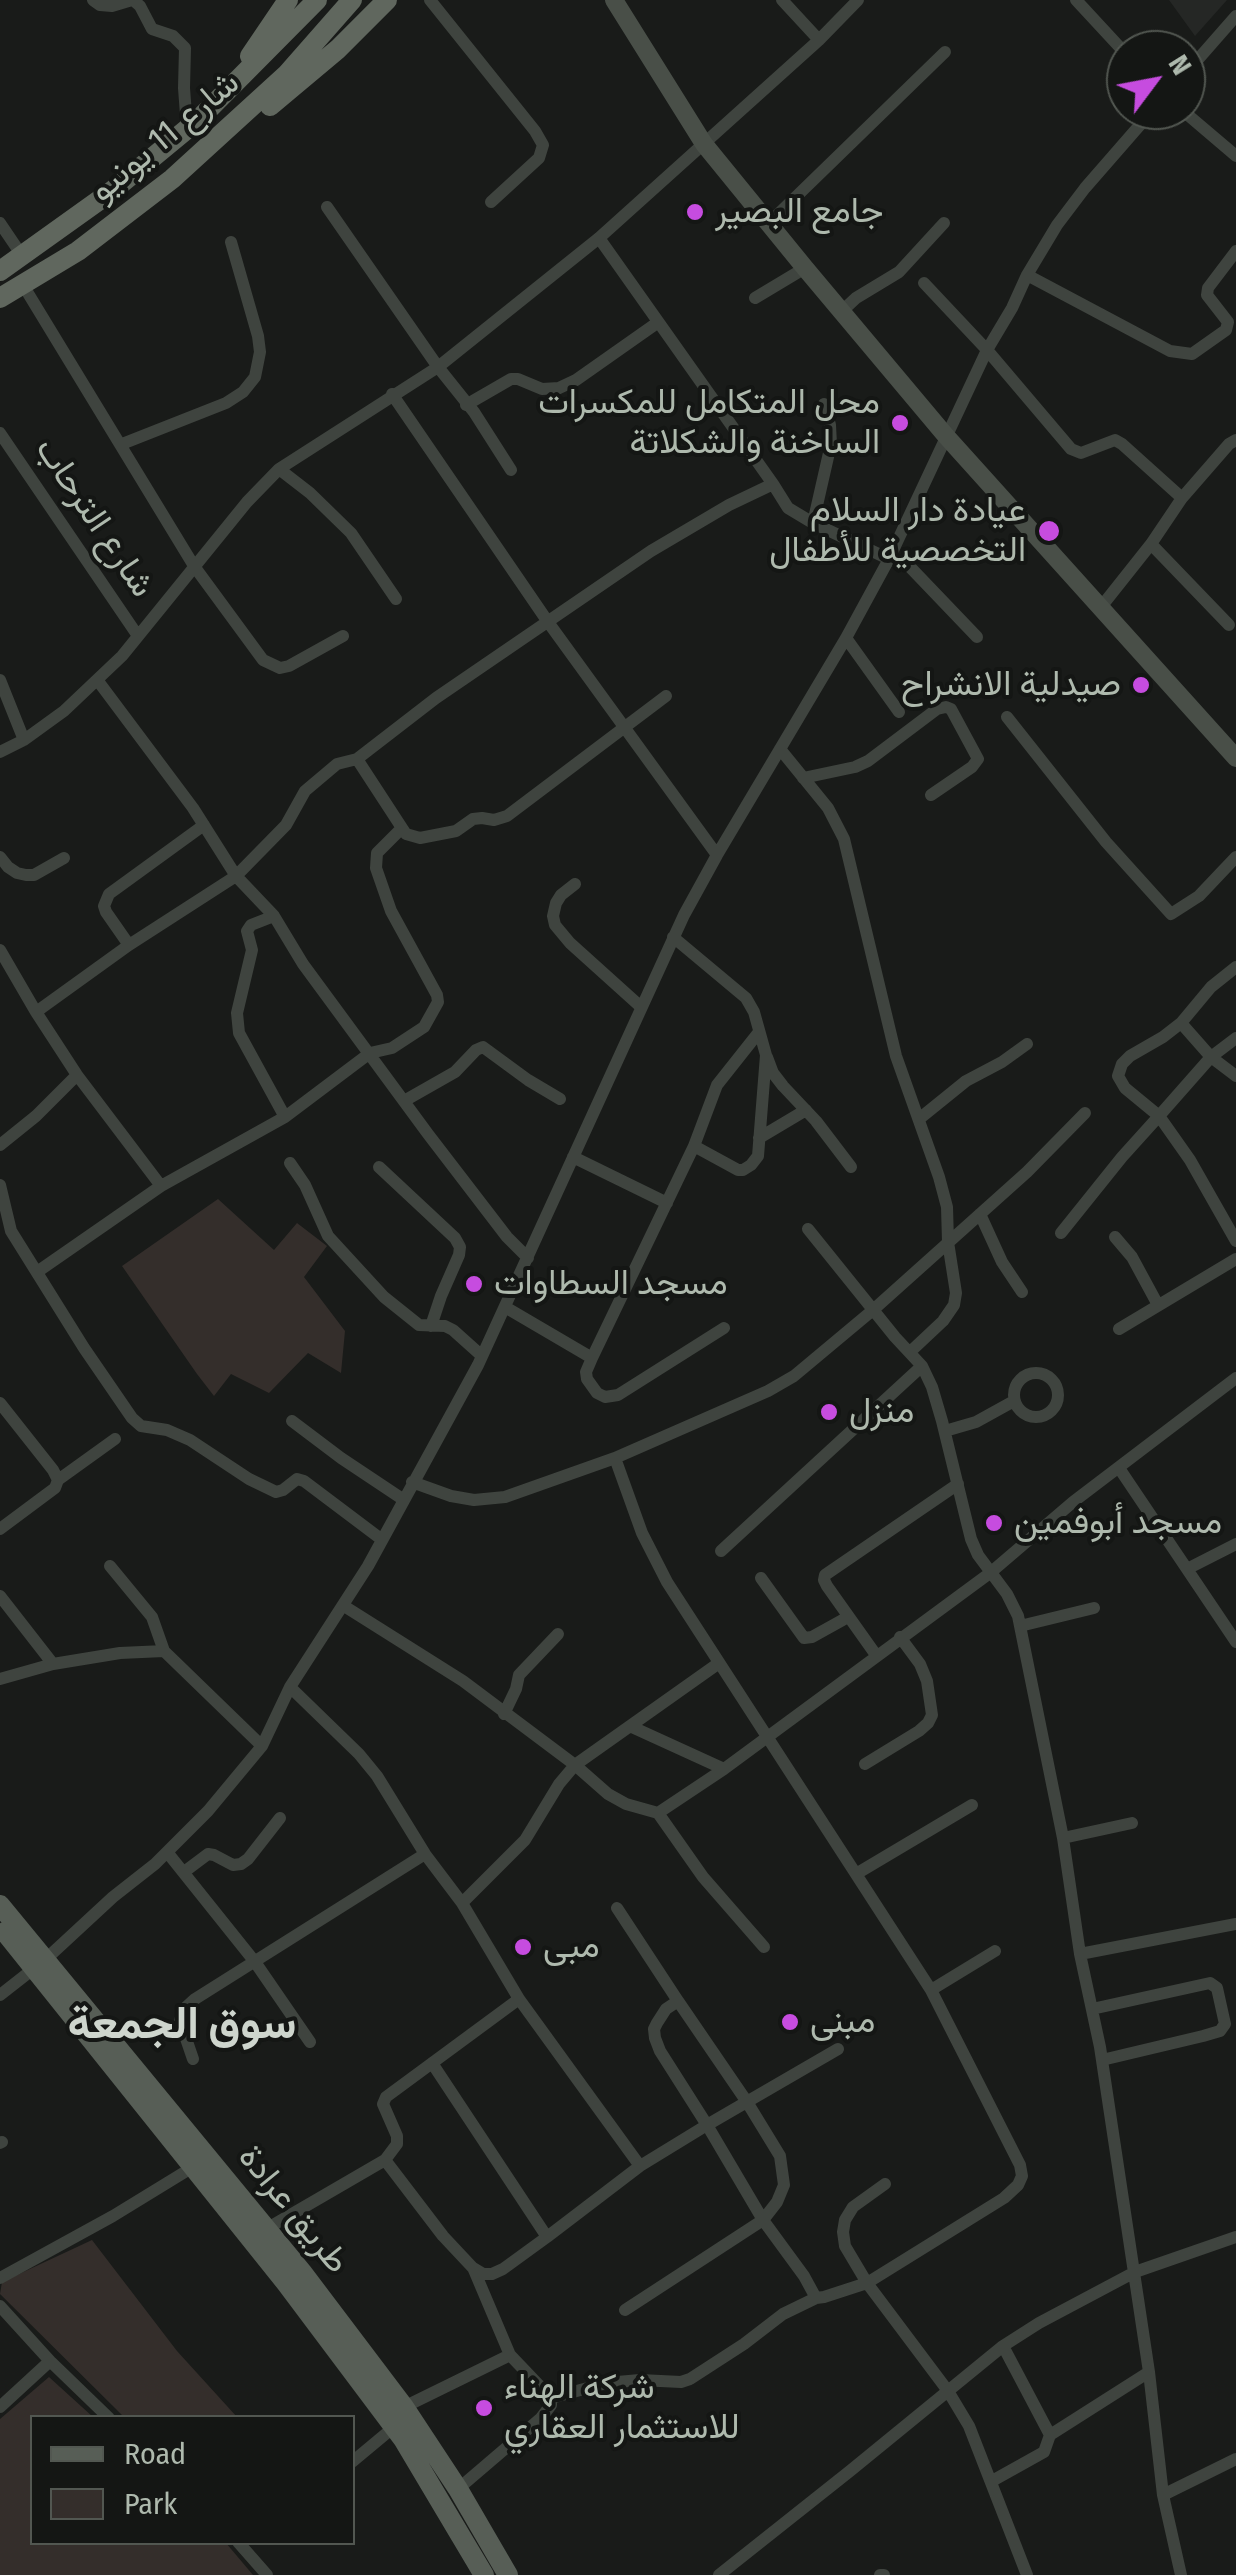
<!DOCTYPE html>
<meta charset="utf-8">
<style>
body{margin:0}
#map{position:relative;width:1236px;height:2575px;overflow:hidden;background:#191b19;font-family:"Fira Sans Condensed",sans-serif}
canvas{display:block}
.legend{position:absolute;left:30px;top:2415px;width:325px;height:130px;box-sizing:border-box;background:#141614;border:2px solid #525751;margin:0;padding:12px 18px;list-style:none;font-size:30px;color:#aeb9ad}
.legend li{display:flex;align-items:center;gap:20px;height:50px}
.legend b{width:50px;border:2px solid #525751}
.north{position:absolute;left:1106px;top:30px;width:100px;height:100px;box-sizing:border-box;background:#141614;border:2px solid #525751;border-radius:50%;rotate:58deg;font-size:28px;font-weight:700;line-height:40px;text-align:center;color:#aeb9ad}
.north::after{content:'';display:block;margin:auto;width:35px;height:45px;background:#c64cdf;clip-path:polygon(50% 0,100% 100%,50% 72%,0 100%)}
</style>
<div id="map">
<canvas width="1236" height="2575"></canvas>
<ul class="legend">
<li><b style="height:12px;background:#575e56"></b>Road</li>
<li><b style="height:28px;background:#342e2b"></b>Park</li>
</ul>
<div class="north">N</div>
</div>
<script>
const ctx = document.querySelector('canvas').getContext('2d');
ctx.lineJoin = 'round';
function paint(path, color) {
  ctx.fillStyle = color;
  ctx.fill(path, 'evenodd');
}
function poly(rows) {
  const path = new Path2D();
  for (const r of rows) {
    if (r.length === 3) {
      path.moveTo(r[0] + r[2], r[1]);
      path.arc(r[0], r[1], r[2], 0, 2 * Math.PI);
      continue;
    }
    path.moveTo(r[0], r[1]);
    for (let i = 2; i < r.length; i += 2) path.lineTo(r[i], r[i + 1]);
  }
  return path;
}
function strokePath(path, color, width, dash) {
  ctx.strokeStyle = color;
  ctx.lineWidth = width;
  ctx.lineCap = dash ? 'butt' : 'round';
  ctx.setLineDash(dash || []);
  ctx.stroke(path);
}
function label(font, color, halo, rows, align = 'center') {
  ctx.font = font + ' "Fira Sans Condensed",Vazirmatn,sans-serif';
  ctx.lineWidth = 8;
  ctx.setLineDash([]);
  ctx.textBaseline = 'middle';
  ctx.strokeStyle = halo;
  ctx.fillStyle = color;
  for (const [text, x, y, turn = 0] of rows) {
    ctx.save();
    ctx.translate(x, y);
    ctx.rotate((+turn || 0) * Math.PI / 180);
    ctx.textAlign = isNaN(turn) ? turn : align;
    if (halo) ctx.strokeText(text, 0, 0);
    ctx.fillText(text, 0, 0);
    ctx.restore();
  }
}
paint(poly([
 [1169,0,1227,0,1195,36]
]), '#252725');
paint(poly([
 [218,1199,274,1250,297,1223,327,1246,304,1277,345,1331,341,1373,308,1353,269,1393,231,1374,214,1396,197,1374,122,1266],
 [92,2240,177,2351,237,2417,124,2417,0,2294,2,2282],
 [49,2377,93,2417,32,2418,32,2542,226,2543,253,2575,0,2575,0,2419]
]), '#342e2b');
strokePath(poly([
 [93,0,100,5,112,6,132,0],
 [133,0,140,6,152,29,173,36,185,48,184,88,187,128],
 [430,0,535,131,543,145,539,158,491,202],
 [782,0,819,40],
 [1076,0,1126,54],
 [1186,73,1236,16],
 [1182,110,1236,156],
 [327,207,438,367,474,412,511,470],
 [0,223,23,257],
 [769,223,945,52],
 [599,238,773,484],
 [1027,275,1170,351,1192,354,1226,330,1228,322,1207,295,1208,288,1236,251],
 [924,283,987,350,1071,449,1081,453,1115,440,1122,444,1182,498],
 [23,285,194,566,263,660,280,668,289,666,343,636],
 [755,298,805,268],
 [841,312,856,298,899,272,944,223],
 [392,394,548,622,717,855],
 [466,405,511,379,518,379,542,389,559,388,576,380,657,323],
 [0,433,138,636],
 [122,444,226,403,243,392,255,377,260,352,258,336,231,242],
 [279,469,310,493,351,533,396,599],
 [813,523,831,444,830,425,824,404],
 [1151,544,1229,625],
 [1101,607,1151,544,1182,498,1229,444,1236,440],
 [846,638,899,712],
 [0,680,24,740],
 [98,681,193,808,236,876,274,916,303,964,428,1134,507,1237,528,1258],
 [1007,717,1106,842,1171,914,1199,896,1236,857],
 [780,749,828,808,844,839,896,1056,939,1177,947,1207,948,1242,956,1293,954,1305,943,1321,910,1352],
 [0,752,24,740,64,711,122,656,247,502,279,469,438,367,599,238,819,40,858,0],
 [803,778,855,767,868,761,937,709,946,707,951,709,978,759,972,767,931,795],
 [402,828,406,834,420,838,456,831,473,819,482,818,494,820,507,816,666,696],
 [0,857,8,867,17,873,26,875,34,875,64,858],
 [575,884,561,895,556,903,553,916,555,925,570,943,641,1007],
 [274,916,251,925,247,931,252,950,237,1013,239,1033,285,1117],
 [673,937,746,998,754,1012,766,1055,758,1156,751,1165,743,1170,738,1170,694,1146],
 [129,945,106,912,104,906,109,894,204,825],
 [0,950,36,1012,77,1075,161,1186],
 [1236,967,1211,987,1181,1023,1163,1037,1130,1056,1122,1064,1118,1076,1125,1088,1159,1116,1211,1057,1236,1038],
 [36,1012,129,945,236,876,286,825,305,791,337,764,357,759,436,698,651,551,729,505,773,484,788,508,813,523,889,559,910,567,977,637],
 [1181,1023,1211,1057,1236,1076],
 [767,1057,773,1073,783,1086,816,1121,851,1167],
 [404,1101,455,1072,476,1050,483,1047,528,1080,560,1099],
 [919,1119,966,1081,1002,1062,1027,1044],
 [759,1138,806,1110],
 [0,1145,36,1116,77,1075],
 [573,1157,667,1203],
 [290,1163,305,1185,328,1236,384,1297,419,1325,445,1326,453,1330,482,1356],
 [379,1167,455,1238,460,1247,459,1255,441,1296,431,1326],
 [0,1185,11,1231,84,1348,132,1418,141,1426,167,1430,190,1440,249,1479,276,1492,283,1490,297,1479,304,1481,381,1539],
 [980,1214,1002,1262,1022,1292],
 [808,1229,895,1337,922,1366,932,1387,942,1421,971,1539,978,1555,1007,1594,1018,1616,1063,1838,1080,1954,1100,2047,1149,2372,1163,2495,1181,2575],
 [1061,1233,1122,1157,1159,1116,1190,1160,1236,1241],
 [1115,1237,1132,1257,1158,1305],
 [37,1272,161,1186,285,1117,370,1053,392,1048,424,1027,438,1002,437,995,391,911,376,868,377,853,402,828,357,759],
 [505,1307,592,1358],
 [724,1328,618,1395,605,1397,597,1393,587,1379,586,1372,592,1358,694,1146,717,1085,759,1032],
 [1119,1329,1236,1259],
 [1036,1395,22],
 [0,1403,53,1470,58,1480,55,1488,0,1529],
 [292,1421,341,1458,404,1500],
 [945,1431,976,1422,1014,1401],
 [615,1458,642,1533,667,1582,931,1990,1020,2165,1022,2176,1018,2185,1004,2198,867,2283,845,2246,843,2232,845,2220,853,2207,885,2184],
 [1119,1468,1236,1642],
 [58,1480,115,1439],
 [412,1482,451,1496,474,1500,505,1497,615,1458,768,1391,794,1376,873,1310,1027,1172,1085,1113],
 [721,1551,922,1366],
 [110,1566,152,1617,164,1651],
 [1187,1569,1236,1544],
 [761,1578,804,1638,812,1637,848,1617],
 [0,1596,53,1664],
 [344,1606,463,1681,575,1765,608,1794,626,1804,658,1813,703,1877,764,1947],
 [1020,1626,1094,1608],
 [876,1655,827,1586,824,1580,825,1575,958,1484],
 [0,1679,53,1664,120,1653,164,1651,262,1746],
 [290,1687,359,1754,377,1776,425,1854,462,1903,519,1999,640,2166],
 [504,1714,516,1689,519,1675,558,1634],
 [632,1727,724,1769],
 [865,1764,919,1731,928,1723,932,1715,927,1681,920,1664,900,1637],
 [658,1813,724,1769,990,1573,1073,1502,1236,1378],
 [1063,1838,1132,1823],
 [167,1852,255,1962,310,2042],
 [184,1872,208,1854,214,1855,233,1865,241,1864,248,1859,280,1818],
 [856,1874,972,1805],
 [462,1903,525,1840,559,1784,575,1765,719,1663],
 [1080,1954,1236,1924],
 [931,1990,995,1951],
 [0,1995,46,1959,113,1897,155,1864,208,1811,262,1746,290,1687,368,1566,478,1365,684,915,717,855,846,638,889,559,987,350,1012,308,1027,275,1057,225,1085,188,1153,110],
 [1092,2009,1210,1983,1217,1988,1225,2024,1220,2031,1203,2036,1102,2060],
 [838,2049,707,2125,763,2220,804,2276,816,2298,824,2297,867,2283,948,2391,969,2426,1027,2575],
 [193,2059,180,2021,183,2010,195,1999,425,1854],
 [432,2063,547,2237],
 [0,2143,2,2142],
 [385,2160,443,2236,473,2268,483,2274,492,2274,503,2269,547,2237,640,2166,707,2125,660,2051,655,2038,654,2029,657,2023,666,2009,678,2001,617,1908],
 [268,2228,385,2160,397,2144,397,2136,383,2104,386,2097,519,1999],
 [474,2270,510,2355],
 [0,2278,113,2216,193,2167],
 [0,2306,50,2361,109,2418],
 [625,2310,763,2220,777,2202,784,2185,780,2156,747,2102,678,2001],
 [1003,2346,1050,2435],
 [0,2407,50,2361],
 [404,2407,510,2355,551,2398,606,2383,640,2380,681,2382,690,2379,744,2344,783,2314,816,2298],
 [352,2462,394,2427],
 [992,2481,1044,2452,1050,2435,1149,2372],
 [458,2489,541,2418,551,2405,551,2398],
 [1163,2495,1236,2459],
 [238,2542,267,2575],
 [719,2575,850,2471,1003,2346,1039,2323,1135,2272,1236,2237],
 [880,2575,884,2575]
]), '#3f443f', 12);
strokePath(poly([
 [614,0,704,144,805,268,946,436,1236,758]
]), '#494f48', 18);
strokePath(poly([
 [0,1905,302,2272,404,2407,458,2489,508,2575],
 [5,1932,286,2283,403,2439,484,2575]
]), '#575e56', 20);
strokePath(poly([
 [250,56,288,0],
 [270,106,338,49,387,0],
 [0,271,112,191,198,120,317,0],
 [0,298,78,251,172,179,286,75,352,0]
]), '#60675e', 20);
for (const [x, y, r, color] of [
 [695,212,10,"#c64cdf"],
 [900,423,10,"#c64cdf"],
 [1049,531,12,"#c64cdf"],
 [1141,685,10,"#c64cdf"],
 [474,1284,10,"#c64cdf"],
 [829,1412,10,"#c64cdf"],
 [994,1523,10,"#c64cdf"],
 [523,1947,10,"#c64cdf"],
 [790,2022,10,"#c64cdf"],
 [484,2408,10,"#c64cdf"]
]) {
  const dot = new Path2D();
  dot.arc(x, y, r, 0, 2 * Math.PI);
  ctx.fillStyle = color;
  ctx.fill(dot);
  strokePath(dot, '#141614', 4);
}
label('35px', '#aeb9ad', '#141614', [
 ["شارع 11 يونيو",165,137,-40],
 ["شارع الترحاب",94,518,56],
 ["طريق عرادة",293,2210,51]
]);
label('35px', '#aeb9ad', '#141614', [
 ["جامع البصير",715,212],
 ["محل المتكامل للمكسرات",880,403,"right"],
 ["الساخنة والشكلاتة",880,443,"right"],
 ["عيادة دار السلام",1026,511,"right"],
 ["التخصصية للأطفال",1026,551,"right"],
 ["صيدلية الانشراح",1121,685,"right"],
 ["مسجد السطاوات",494,1284],
 ["منزل",849,1412],
 ["مسجد أبوفمين",1014,1523],
 ["مبى",543,1947],
 ["مبنى",810,2022],
 ["شركة الهناء",504,2388],
 ["للاستثمار العقاري",504,2428]
], 'left');
label('bold 45px', '#ced5cd', '#141614', [
 ["سوق الجمعة",182,2025]
]);
</script>
